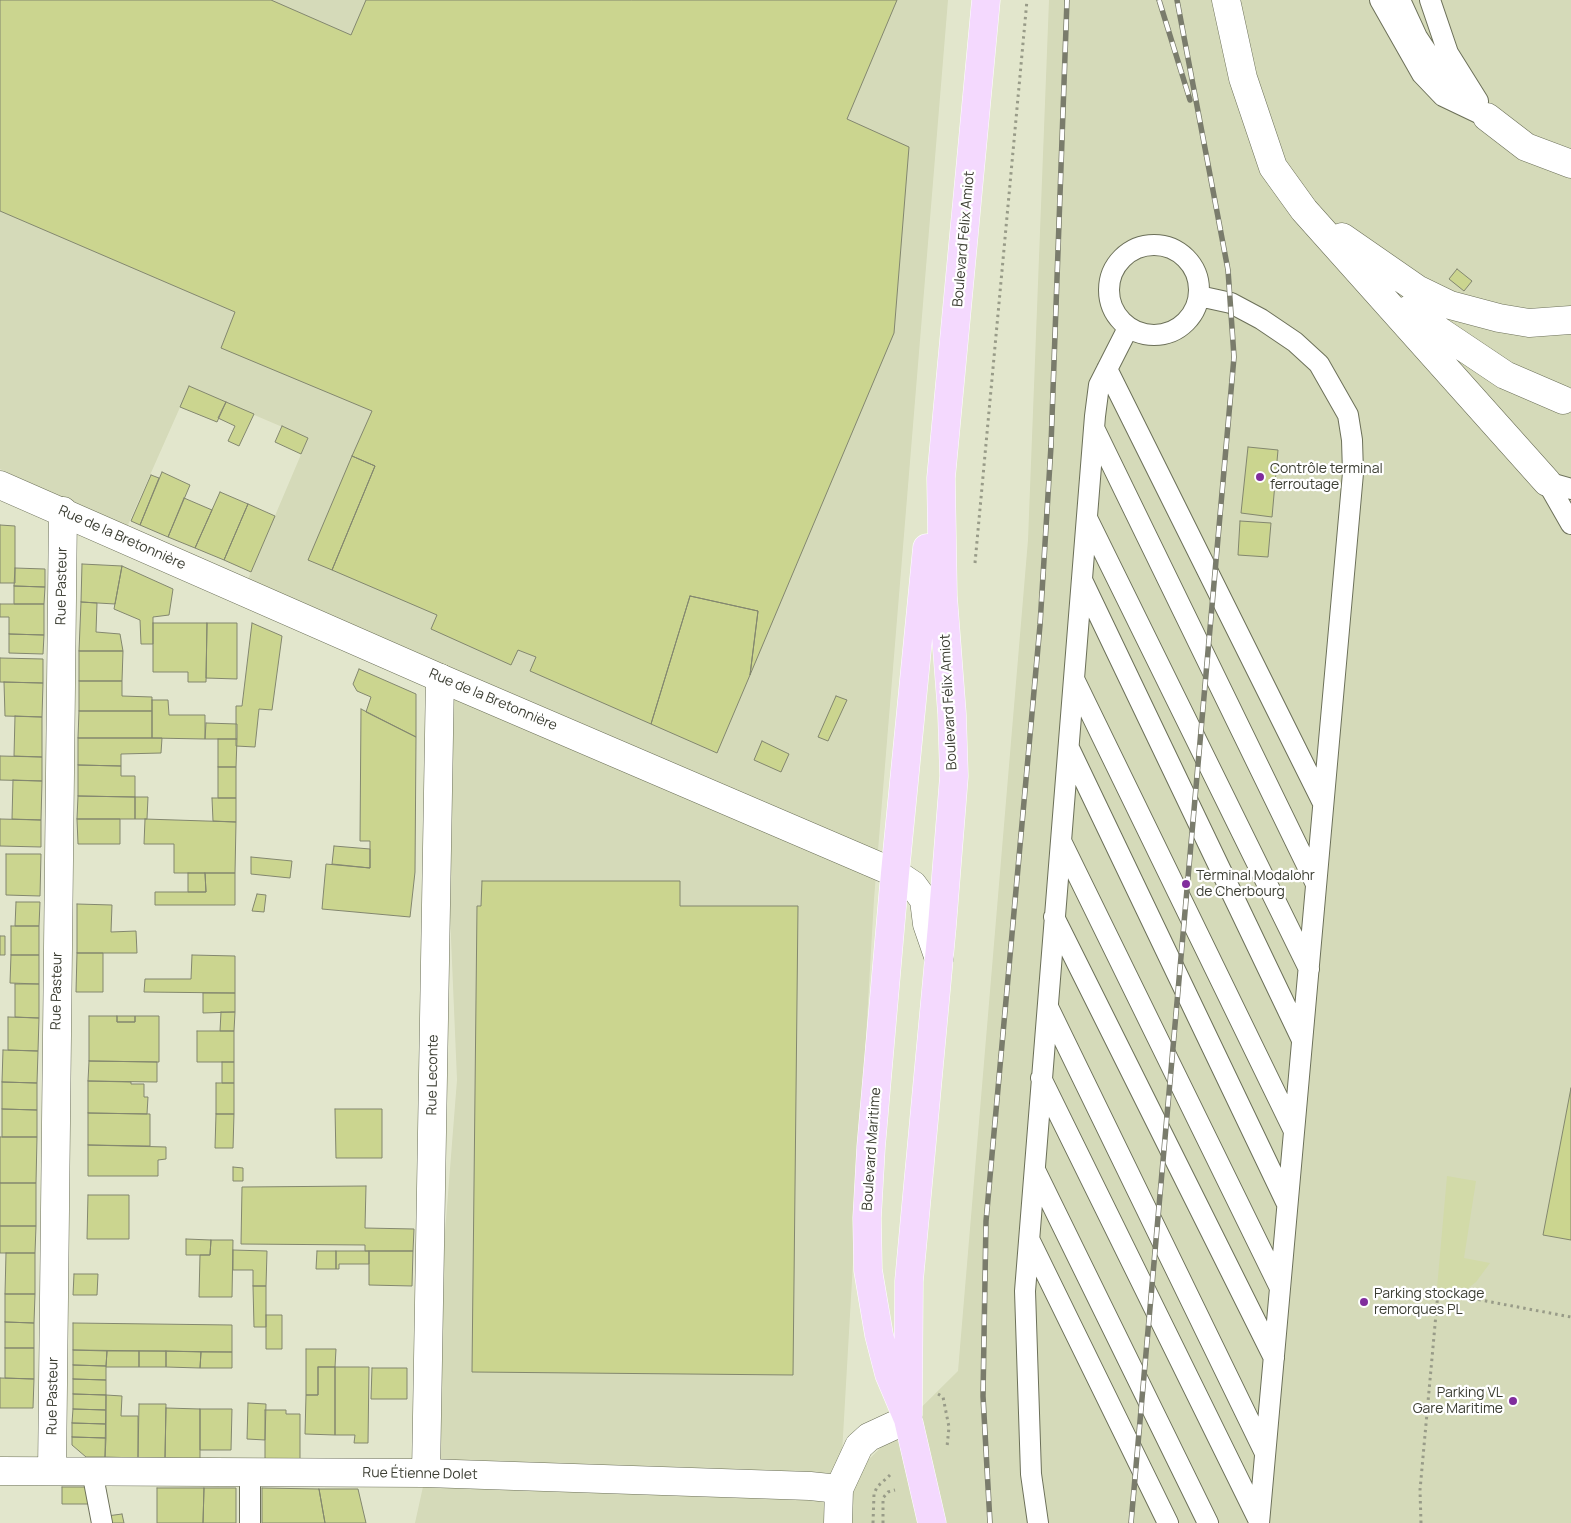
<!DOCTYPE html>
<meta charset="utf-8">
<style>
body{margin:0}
canvas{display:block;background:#e2e6cc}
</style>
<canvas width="1571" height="1523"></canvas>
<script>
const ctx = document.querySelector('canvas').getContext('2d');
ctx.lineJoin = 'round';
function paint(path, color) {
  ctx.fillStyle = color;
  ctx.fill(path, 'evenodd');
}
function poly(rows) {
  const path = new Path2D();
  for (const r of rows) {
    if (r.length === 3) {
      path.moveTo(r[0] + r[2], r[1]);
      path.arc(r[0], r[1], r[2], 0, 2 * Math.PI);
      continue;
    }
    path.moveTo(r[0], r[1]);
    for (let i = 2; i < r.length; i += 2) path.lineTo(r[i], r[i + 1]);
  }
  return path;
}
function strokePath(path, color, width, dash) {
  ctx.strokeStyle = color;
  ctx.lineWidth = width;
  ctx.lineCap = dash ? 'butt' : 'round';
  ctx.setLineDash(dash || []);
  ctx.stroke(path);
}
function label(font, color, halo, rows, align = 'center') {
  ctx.font = font + ' Manrope,sans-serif';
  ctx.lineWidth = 4.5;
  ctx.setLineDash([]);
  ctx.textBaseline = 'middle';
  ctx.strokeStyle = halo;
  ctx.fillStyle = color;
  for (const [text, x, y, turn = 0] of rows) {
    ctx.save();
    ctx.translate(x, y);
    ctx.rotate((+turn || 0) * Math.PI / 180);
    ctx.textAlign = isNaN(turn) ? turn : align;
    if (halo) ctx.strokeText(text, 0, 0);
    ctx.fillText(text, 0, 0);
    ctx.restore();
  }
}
paint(poly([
 [0,0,948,0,874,899,840,1488,958,1371,1028,540,1049,0,1571,0,1571,1523,415,1523,426,1473,457,1080,440,678,243,591,308,438,189,387,127,527,0,469]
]), '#d5dab9');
paint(poly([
 [1447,1176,1476,1181,1464,1258,1490,1263,1476,1282,1463,1292,1437,1288]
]), '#d2daa8');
const building = poly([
 [0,0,271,0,351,35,366,0,897,0,847,119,909,147,894,333,750,675,758,611,690,596,651,724,530,671,536,657,518,650,511,665,431,629,437,615,332,570,375,466,352,456,372,411,221,348,235,312,0,211,0,0],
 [1457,269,1472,281,1464,291,1449,279,1457,269],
 [189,386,226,402,217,422,180,407,189,386],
 [226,402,254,414,239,446,228,441,235,426,218,418,226,402],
 [282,426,308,438,301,454,275,442,282,426],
 [1248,447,1278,450,1272,517,1241,513,1248,447],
 [352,456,375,466,332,570,308,560,352,456],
 [162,472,190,485,168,537,140,525,162,472],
 [151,475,159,478,140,525,131,521,151,475],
 [220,492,248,504,224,560,195,548,220,492],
 [184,498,212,510,195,548,168,537,184,498],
 [248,504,275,516,251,572,224,560,248,504],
 [1240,521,1271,523,1268,557,1238,555,1240,521],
 [0,525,15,526,15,583,0,583,0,525],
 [82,564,122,566,115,604,81,602,82,564],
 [122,566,173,589,169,615,153,617,153,644,141,644,140,620,114,609,122,566],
 [15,568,45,569,45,587,14,586,15,568],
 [14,586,45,587,44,604,14,604,14,586],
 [690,596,758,611,750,675,717,753,651,724,690,596],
 [81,602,97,603,96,632,120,634,123,651,79,651,81,602],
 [0,604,44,604,44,635,9,634,9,617,0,617,0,604],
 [153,623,207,623,206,682,188,682,188,672,153,672,153,623],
 [207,623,237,623,237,679,206,678,207,623],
 [252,623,282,636,272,710,259,709,255,747,236,746,236,706,242,706,252,623],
 [9,634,44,635,43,654,9,653,9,634],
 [79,651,123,651,122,681,79,681,79,651],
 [0,658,43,659,43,683,0,682,0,658],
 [359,669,416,694,416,737,366,712,371,697,357,691,353,684,359,669],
 [79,681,122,681,122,696,152,697,152,711,79,711,79,681],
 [4,682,43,683,42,717,5,716,4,682],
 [836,696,847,700,828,741,818,737,836,696],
 [152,700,168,700,169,715,205,715,205,739,152,738,152,700],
 [361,709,416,737,415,872,410,917,322,909,326,864,370,868,370,841,360,841,361,709],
 [79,711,152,711,152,738,78,738,79,711],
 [15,716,42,717,42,757,14,756,15,716],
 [206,723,237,724,237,739,205,739,206,723],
 [78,738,162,738,161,753,121,754,121,766,78,765,78,738],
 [218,739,237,739,236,767,218,767,218,739],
 [762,741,789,754,781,772,754,760,762,741],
 [0,756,42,757,42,781,0,780,0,756],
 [78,765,121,766,121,776,135,776,135,797,78,796,78,765],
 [218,767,236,767,236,798,218,798,218,767],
 [13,780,42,781,41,820,12,819,13,780],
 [78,796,135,797,135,819,77,819,78,796],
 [135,797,148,797,147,819,135,819,135,797],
 [212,798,236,798,236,822,213,821,212,798],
 [0,819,41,820,41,847,0,846,0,819],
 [77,819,120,819,120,844,78,844,77,819],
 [145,819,236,822,235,873,174,873,174,844,144,844,145,819],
 [334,846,370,849,370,868,332,864,334,846],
 [6,854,41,854,40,896,6,895,6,854],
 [251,857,292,861,290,878,251,874,251,857],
 [188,873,205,873,206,892,188,892,188,873],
 [205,873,235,873,235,905,155,905,155,892,206,892,205,873],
 [482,881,680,881,680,906,798,906,793,1375,472,1372,477,906,481,906,482,881],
 [257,894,266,895,264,912,252,911,257,894],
 [16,902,40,902,39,926,15,926,16,902],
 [77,904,112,905,111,932,136,931,137,953,77,953,77,904],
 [11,926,39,926,39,955,11,955,11,926],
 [0,936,5,936,5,955,0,955,0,936],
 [77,953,103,953,103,992,76,992,77,953],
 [11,955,39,955,39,984,10,983,11,955],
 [192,955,235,956,235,993,144,992,145,979,191,979,192,955],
 [15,984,39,984,39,1018,15,1017,15,984],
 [203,993,235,993,235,1012,203,1013,203,993],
 [221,1012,235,1012,234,1031,220,1031,221,1012],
 [89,1016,117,1016,117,1022,135,1022,135,1016,159,1016,159,1062,89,1061,89,1016],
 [117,1016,135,1016,135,1022,117,1022,117,1016],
 [8,1017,39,1018,38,1051,8,1050,8,1017],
 [197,1031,234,1031,234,1062,197,1062,197,1031],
 [3,1050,38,1051,37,1083,2,1082,3,1050],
 [89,1061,157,1062,157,1082,88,1081,89,1061],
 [222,1062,234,1062,234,1083,222,1083,222,1062],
 [88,1081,131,1082,131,1084,144,1084,144,1097,148,1097,147,1114,88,1113,88,1081],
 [2,1082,37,1083,37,1110,2,1109,2,1082],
 [216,1083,234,1083,234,1114,216,1114,216,1083],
 [1571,1088,1571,1240,1543,1235,1571,1088],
 [2,1109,37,1110,37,1137,2,1137,2,1109],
 [335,1109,382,1109,382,1158,336,1158,335,1109],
 [88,1113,150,1114,150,1146,88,1145,88,1113],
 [216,1114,234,1114,233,1148,215,1148,216,1114],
 [0,1137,37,1137,36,1183,0,1183,0,1137],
 [88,1145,166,1147,166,1159,158,1160,158,1176,88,1176,88,1145],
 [233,1167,243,1168,243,1181,233,1181,233,1167],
 [0,1183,36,1183,36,1226,0,1226,0,1183],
 [366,1186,365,1228,414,1229,413,1251,365,1251,365,1245,241,1244,242,1187,366,1186],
 [88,1195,129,1195,129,1239,87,1239,88,1195],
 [0,1226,36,1226,35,1253,0,1253,0,1226],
 [186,1239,211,1240,210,1255,186,1255,186,1239],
 [211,1240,233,1240,232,1297,199,1297,200,1255,210,1255,211,1240],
 [233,1250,267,1251,266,1286,253,1286,253,1270,233,1270,233,1250],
 [317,1251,336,1251,336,1269,316,1269,317,1251],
 [336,1251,369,1251,369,1264,339,1264,339,1269,336,1269,336,1251],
 [369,1251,413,1251,412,1286,369,1285,369,1251],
 [6,1253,35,1253,35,1294,5,1294,6,1253],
 [74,1274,98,1274,97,1295,73,1295,74,1274],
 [253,1286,266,1286,266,1327,254,1327,253,1286],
 [5,1294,35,1294,34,1323,5,1322,5,1294],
 [266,1315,282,1315,282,1349,266,1349,266,1315],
 [5,1322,34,1323,34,1348,5,1348,5,1322],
 [73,1323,232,1325,232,1352,73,1350,73,1323],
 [5,1348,34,1348,34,1379,5,1378,5,1348],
 [306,1349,336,1349,335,1367,318,1367,318,1395,306,1395,306,1349],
 [73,1350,107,1351,106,1366,73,1365,73,1350],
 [107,1351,139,1351,139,1367,106,1367,107,1351],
 [139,1351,166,1351,166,1367,139,1367,139,1351],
 [166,1351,201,1352,200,1368,166,1367,166,1351],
 [201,1352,232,1352,232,1368,200,1368,201,1352],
 [73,1365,106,1366,106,1380,73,1379,73,1365],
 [318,1367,335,1367,335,1435,305,1434,306,1395,318,1395,318,1367],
 [335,1367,369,1367,368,1443,354,1443,355,1435,335,1435,335,1367],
 [372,1368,407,1368,407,1399,371,1399,372,1368],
 [0,1378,34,1379,33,1408,0,1408,0,1378],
 [73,1379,106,1380,106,1395,73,1394,73,1379],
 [73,1394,106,1395,106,1410,73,1409,73,1394],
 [106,1395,122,1396,121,1416,138,1416,138,1458,105,1457,106,1395],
 [248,1403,266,1404,265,1440,247,1439,248,1403],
 [139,1404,166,1404,165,1458,138,1458,139,1404],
 [166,1408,200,1409,200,1459,165,1458,166,1408],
 [73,1409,106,1410,106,1424,72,1423,73,1409],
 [200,1409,232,1409,231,1450,200,1450,200,1409],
 [265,1410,286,1410,286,1414,300,1414,300,1459,265,1460,265,1410],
 [72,1423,106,1424,106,1438,72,1437,72,1423],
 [72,1437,106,1438,105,1457,86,1457,72,1445,72,1437],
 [62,1487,88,1487,90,1504,62,1504,62,1487],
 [157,1488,204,1488,203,1523,157,1523,157,1488],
 [204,1488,236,1488,236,1523,203,1523,204,1488],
 [262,1488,319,1489,325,1523,262,1523,262,1488],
 [319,1489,358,1489,366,1523,325,1523,319,1489],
 [122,1514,124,1523,108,1523,107,1516,122,1514]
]);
paint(building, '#cbd58f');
strokePath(building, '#83876f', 1);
const lane = poly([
 [1380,0,1422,74,1443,96,1487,117],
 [1400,0,1417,37,1449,85,1461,94],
 [1430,0,1448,53,1478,101],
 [1154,290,45],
 [1199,296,1231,303,1261,319,1295,342,1319,364,1348,415,1352,440,1353,473,1259,1523],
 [1107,369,1323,803],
 [1094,428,1316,884],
 [1547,482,1571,524],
 [1547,482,1571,489],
 [1087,518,1309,969],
 [1083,582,1302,1040],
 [1074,679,1294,1131],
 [1069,748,1287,1204],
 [1061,841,1280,1288],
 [1054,917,1274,1358],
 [1048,1007,1265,1453],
 [1041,1078,1259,1521],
 [1035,1170,1208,1523],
 [1030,1241,1168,1523],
 [92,1471,102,1523],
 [250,1523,250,1472],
 [1038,1523,1031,1474,1025,1291,1095,416,1099,385,1128,328]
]);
const street = poly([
 [1226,0,1243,78,1273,167,1304,210,1547,482],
 [1487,117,1526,147,1571,164],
 [1342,237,1417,289,1450,305,1499,318,1529,323,1571,320],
 [1408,310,1505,375,1563,400],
 [0,1471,426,1473,810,1486,839,1489],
 [52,1471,63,511],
 [426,1473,440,678]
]);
const secondary = poly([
 [0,485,440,678,895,873,913,885,924,900,927,924,939,959],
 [838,1523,839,1489,859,1446,869,1437,908,1419]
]);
const primary = poly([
 [927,548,895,873,871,1147,867,1218,868,1270,879,1335,889,1374,908,1419,932,1523],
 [908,1419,909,1281,942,926,954,776,952,714,943,596,941,478,986,0]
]);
strokePath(lane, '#6c7059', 22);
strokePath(street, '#6c7059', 29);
strokePath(secondary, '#6c7059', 29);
strokePath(primary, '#fff', 29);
strokePath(poly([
 [975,563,1027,0],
 [938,1394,943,1397,949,1427,947,1447],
 [873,1523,874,1494,877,1487,890,1475],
 [883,1523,883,1498,888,1492,895,1490],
 [1421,1523,1420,1490,1438,1292,1571,1317]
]), '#989b88', 3, [2.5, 4]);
strokePath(lane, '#fff', 20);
strokePath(street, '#fff', 28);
strokePath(secondary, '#fff', 28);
strokePath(primary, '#f4d9fe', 28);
const rail = poly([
 [1159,0,1190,100],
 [990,1523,983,1396,986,1221,1040,625,1051,446,1067,0],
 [1131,1523,1234,357,1228,270,1177,0]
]);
strokePath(rail, '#7a7c6c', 5.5);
strokePath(rail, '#fff', 4, [11]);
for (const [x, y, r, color] of [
 [1260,477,5,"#812d9d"],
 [1186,884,5,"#812d9d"],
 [1364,1302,5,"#812d9d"],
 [1513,1401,5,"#812d9d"]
]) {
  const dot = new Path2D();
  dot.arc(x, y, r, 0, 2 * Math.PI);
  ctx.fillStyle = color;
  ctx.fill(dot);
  strokePath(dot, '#fff', 2);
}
label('14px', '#3c3e33', '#fff', [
 ["Boulevard Félix Amiot",964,239,-85],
 ["Rue de la Bretonnière",122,538,24],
 ["Rue Pasteur",62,586,-89],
 ["Rue de la Bretonnière",493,700,23],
 ["Boulevard Félix Amiot",949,702,-93],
 ["Rue Pasteur",57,991,-89],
 ["Rue Leconte",433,1075,-89],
 ["Boulevard Maritime",872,1149,-86],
 ["Rue Pasteur",53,1396,-89],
 ["Rue Étienne Dolet",420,1474,1]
]);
label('14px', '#3c3e33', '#fff', [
 ["Contrôle terminal",1270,469],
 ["ferroutage",1270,485],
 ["Terminal Modalohr",1196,876],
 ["de Cherbourg",1196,892],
 ["Parking stockage",1374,1294],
 ["remorques PL",1374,1310],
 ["Parking VL",1503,1393,"right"],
 ["Gare Maritime",1503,1409,"right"]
], 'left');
</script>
